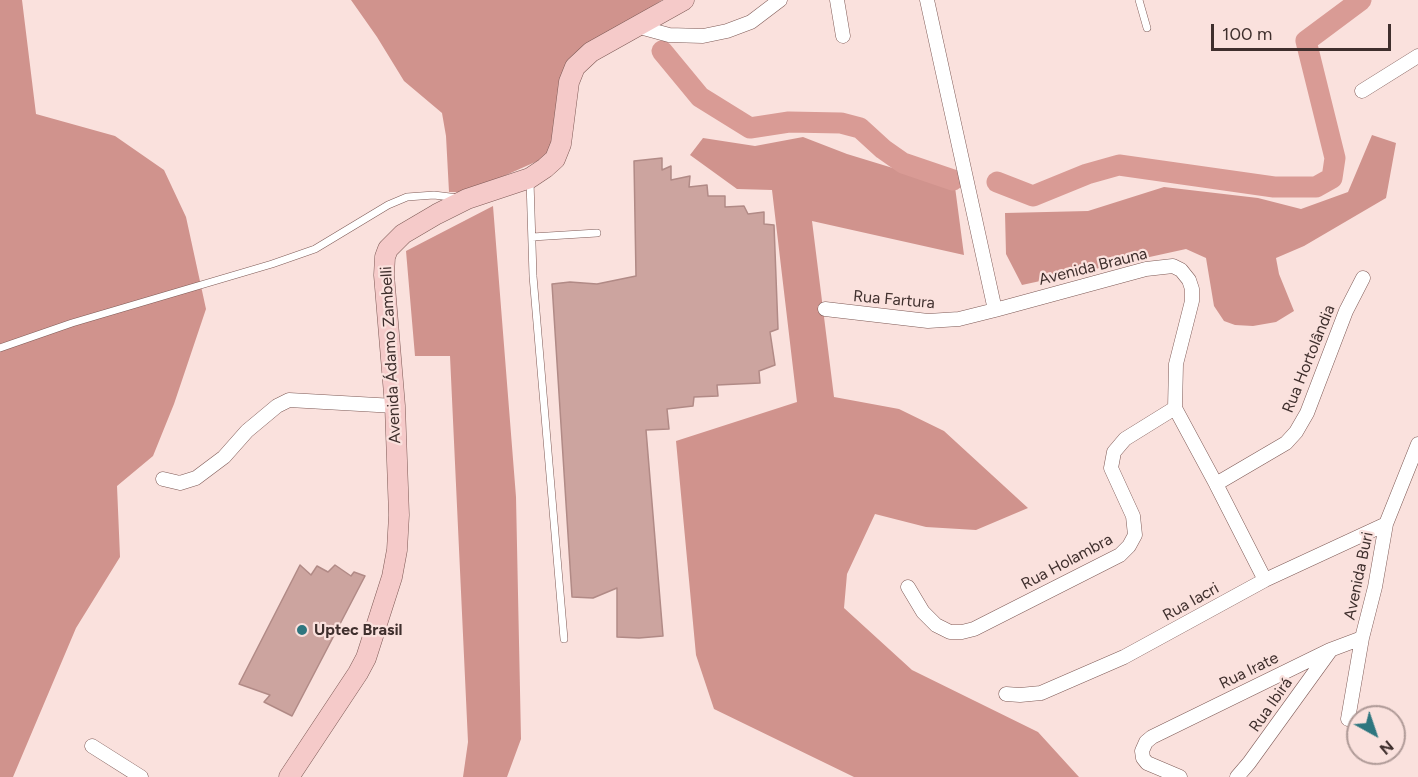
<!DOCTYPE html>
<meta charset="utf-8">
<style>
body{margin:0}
#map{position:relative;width:1418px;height:777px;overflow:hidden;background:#fae1dd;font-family:Figtree,sans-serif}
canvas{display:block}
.north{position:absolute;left:1346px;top:705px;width:60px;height:60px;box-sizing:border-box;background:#fae1dd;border:2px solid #af9a97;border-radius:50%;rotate:140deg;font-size:16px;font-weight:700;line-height:24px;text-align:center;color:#3f2f2d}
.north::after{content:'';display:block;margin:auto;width:21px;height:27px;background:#2e767f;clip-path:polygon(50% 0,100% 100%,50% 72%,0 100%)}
.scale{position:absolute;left:1211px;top:24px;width:180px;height:27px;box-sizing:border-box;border:3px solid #3f2f2d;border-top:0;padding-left:8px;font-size:18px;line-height:21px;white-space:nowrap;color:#3f2f2d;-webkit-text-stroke:4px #fae1dd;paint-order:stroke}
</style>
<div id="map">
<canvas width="1418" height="777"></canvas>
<div class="north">N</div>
<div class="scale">100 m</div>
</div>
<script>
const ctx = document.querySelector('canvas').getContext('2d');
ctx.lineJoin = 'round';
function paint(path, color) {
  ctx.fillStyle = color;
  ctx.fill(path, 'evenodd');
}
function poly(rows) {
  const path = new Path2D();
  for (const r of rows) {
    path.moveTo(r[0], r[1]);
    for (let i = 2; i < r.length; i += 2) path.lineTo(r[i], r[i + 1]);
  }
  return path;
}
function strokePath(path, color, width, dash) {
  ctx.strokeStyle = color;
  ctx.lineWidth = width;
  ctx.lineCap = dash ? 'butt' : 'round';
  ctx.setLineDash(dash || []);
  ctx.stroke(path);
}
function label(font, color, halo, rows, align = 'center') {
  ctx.font = font + ' Figtree,sans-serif';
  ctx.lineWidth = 4.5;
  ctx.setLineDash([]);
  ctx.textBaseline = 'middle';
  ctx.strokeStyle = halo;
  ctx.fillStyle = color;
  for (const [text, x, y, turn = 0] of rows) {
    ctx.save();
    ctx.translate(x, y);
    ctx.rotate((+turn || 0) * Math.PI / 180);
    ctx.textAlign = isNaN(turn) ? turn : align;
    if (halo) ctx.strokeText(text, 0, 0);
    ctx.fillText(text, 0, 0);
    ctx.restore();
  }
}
paint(poly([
 [0,0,22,0,36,114,115,136,164,170,186,217,206,309,174,404,153,456,117,486,120,557,76,628,13,777,0,777],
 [351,0,662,0,581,54,556,145,542,159,468,192,449,192,446,136,442,113,404,81,377,37],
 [1372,135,1396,143,1386,198,1304,246,1276,258,1279,274,1294,311,1276,322,1253,326,1235,325,1224,321,1214,306,1206,258,1186,249,1022,285,1006,254,1005,213,1088,211,1164,187,1258,198,1301,209,1348,192],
 [803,137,847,154,955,187,964,255,812,221,834,397,899,409,944,431,1028,508,976,530,926,527,875,514,847,574,844,608,912,670,1038,732,1079,777,854,777,714,709,696,655,676,441,797,402,772,190,737,189,690,155,703,138,755,146],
 [493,206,516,497,521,739,507,777,463,777,468,742,450,356,415,356,406,251]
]), '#d0938d');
strokePath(poly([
 [662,51,700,97,750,128,789,122,841,123,860,128,883,149,903,163,953,180],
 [997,182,1033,196,1087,174,1119,165,1274,187,1316,187,1332,178,1335,158,1306,41,1361,0]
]), '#d99b95', 21);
const building = poly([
 [662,158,662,170,671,166,671,180,690,176,689,187,707,185,708,196,725,196,725,207,744,206,748,214,764,212,764,224,774,225,778,329,770,332,775,365,759,371,760,383,717,385,718,396,694,397,693,406,667,409,669,429,646,430,663,636,639,638,617,637,617,588,593,598,572,597,552,284,570,282,597,284,636,276,634,161,662,158],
 [300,565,311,575,317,566,328,572,335,565,351,576,354,572,365,576,292,716,264,702,270,695,239,684,300,565]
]);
paint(building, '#cca49f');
strokePath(building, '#b18a86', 1.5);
const lane = poly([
 [1139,0,1147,28],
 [530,181,533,276,564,639],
 [532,237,597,233],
 [0,348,72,323,272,264,315,249,388,205,407,197,434,195,458,198]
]);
const street = poly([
 [837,0,843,36],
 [927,0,995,310,1146,269,1173,266,1181,270,1189,280,1192,289,1192,301,1176,364,1175,408,1216,484,1265,580],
 [636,26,669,35,703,36,727,31,751,22,780,0],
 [1362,91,1418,56],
 [825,309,928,321,959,319,995,310],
 [163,479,180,483,196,478,224,457,247,431,277,406,289,400,395,406],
 [1216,484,1286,443,1296,432,1307,413,1346,311,1363,278],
 [908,587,923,612,936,625,950,632,962,632,974,629,1120,555,1129,546,1135,535,1133,516,1111,468,1114,452,1125,439,1175,408],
 [1006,694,1020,695,1041,693,1124,657,1265,580,1386,524],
 [1348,719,1362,638,1375,587,1386,524,1418,444],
 [92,746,141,777],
 [1180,777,1147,763,1143,758,1142,751,1146,742,1152,737,1330,650,1362,638],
 [1237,777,1249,763,1330,651]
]);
const secondary = poly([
 [289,777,358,673,366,658,392,577,397,550,399,515,395,406,384,275,385,257,388,249,403,234,437,214,467,199,530,178,545,168,555,159,561,144,569,82,575,67,591,52,684,0]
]);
strokePath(lane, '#7e5a56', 8);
strokePath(street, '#7e5a56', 15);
strokePath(secondary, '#7e5a56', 21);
strokePath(lane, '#fff', 7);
strokePath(street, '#fff', 14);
strokePath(secondary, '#f5cac9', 20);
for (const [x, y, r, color] of [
 [302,630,6,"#2e767f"]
]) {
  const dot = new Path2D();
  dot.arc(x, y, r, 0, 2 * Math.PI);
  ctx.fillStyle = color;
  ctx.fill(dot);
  strokePath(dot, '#fae1dd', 2);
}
label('16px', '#3f2f2d', '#fae1dd', [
 ["Avenida Brauna",1093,267,-14],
 ["Rua Fartura",894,300,5],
 ["Avenida Ádamo Zambelli",391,355,-93],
 ["Rua Hortolândia",1309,359,-68],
 ["Rua Holambra",1067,562,-28],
 ["Avenida Buri",1359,576,-78],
 ["Rua Iacri",1191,602,-29],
 ["Rua Irate",1249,671,-26],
 ["Rua Ibirá",1271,705,-55]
]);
label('bold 16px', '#3f2f2d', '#fae1dd', [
 ["Uptec Brasil",314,630]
], 'left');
</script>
